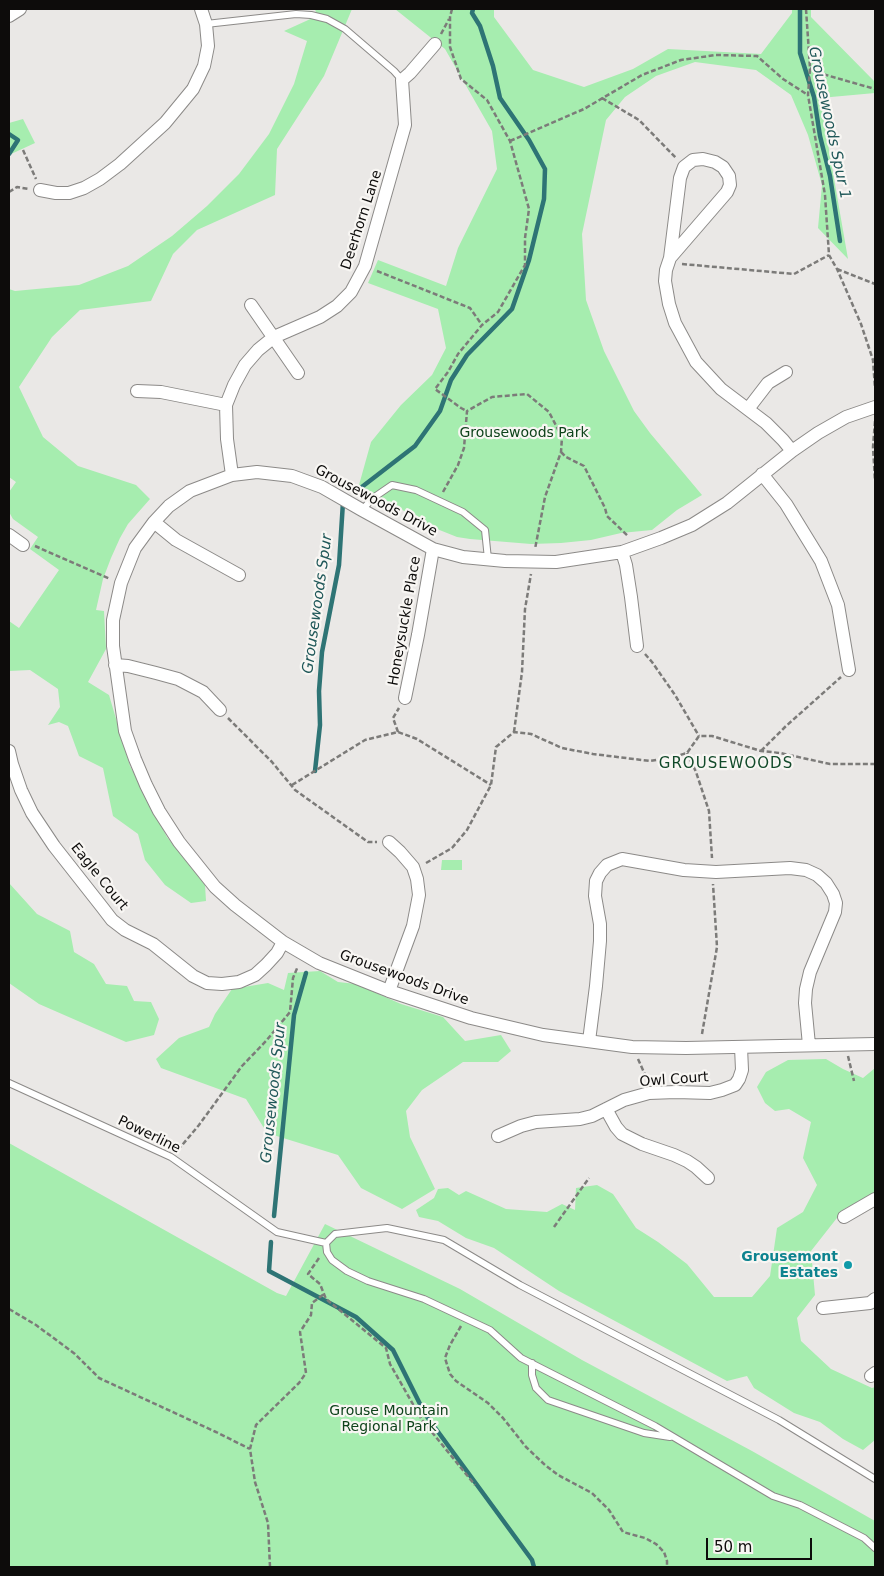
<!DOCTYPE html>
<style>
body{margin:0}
#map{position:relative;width:884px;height:1576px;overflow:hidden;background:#eae8e6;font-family:"DejaVu Sans",sans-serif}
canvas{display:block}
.frame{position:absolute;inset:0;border:10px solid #0d0c0b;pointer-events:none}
.scale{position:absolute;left:706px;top:1538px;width:106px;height:22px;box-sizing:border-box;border:2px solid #0d0c0b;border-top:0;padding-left:6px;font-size:15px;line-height:18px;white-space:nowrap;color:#0d0c0b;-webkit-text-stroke:4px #f8f6f3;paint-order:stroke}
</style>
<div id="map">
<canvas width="884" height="1576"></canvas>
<div class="frame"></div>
<div class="scale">50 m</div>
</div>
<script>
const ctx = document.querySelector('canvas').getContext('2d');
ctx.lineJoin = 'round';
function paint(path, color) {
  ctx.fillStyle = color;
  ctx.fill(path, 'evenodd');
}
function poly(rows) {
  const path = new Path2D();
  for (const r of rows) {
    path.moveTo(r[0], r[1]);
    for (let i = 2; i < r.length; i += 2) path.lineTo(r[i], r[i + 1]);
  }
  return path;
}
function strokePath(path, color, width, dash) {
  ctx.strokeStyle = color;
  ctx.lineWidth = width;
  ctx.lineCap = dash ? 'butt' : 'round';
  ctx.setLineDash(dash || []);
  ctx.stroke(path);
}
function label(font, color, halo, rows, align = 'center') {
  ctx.font = font + ' "DejaVu Sans",sans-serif';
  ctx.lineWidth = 4.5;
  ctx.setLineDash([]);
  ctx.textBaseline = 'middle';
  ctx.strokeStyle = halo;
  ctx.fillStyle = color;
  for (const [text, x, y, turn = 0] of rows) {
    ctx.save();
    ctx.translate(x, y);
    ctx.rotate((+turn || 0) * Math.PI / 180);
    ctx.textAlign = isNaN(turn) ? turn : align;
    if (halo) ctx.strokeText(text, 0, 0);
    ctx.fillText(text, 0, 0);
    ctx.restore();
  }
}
paint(poly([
 [315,9,352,9,324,76,277,149,275,195,197,230,173,254,151,301,80,310,52,337,19,387,43,437,78,466,136,485,150,499,128,524,120,538,111,558,103,579,96,610,104,611,106,649,88,682,109,695,130,766,167,837,205,885,206,901,191,903,165,885,145,860,138,834,113,816,103,768,79,756,68,726,59,722,48,725,60,707,58,689,30,670,9,671,9,621,19,628,59,570,30,549,38,537,13,519,9,512,9,492,16,482,9,477,9,289,15,291,79,285,128,266,172,236,207,206,239,174,269,134,294,84,307,41,284,31,317,16],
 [395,9,494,9,494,17,533,70,584,87,633,69,668,49,761,54,792,13,792,9,811,9,811,17,875,82,875,93,820,98,848,259,818,228,822,185,808,135,791,95,756,70,695,62,656,76,625,97,606,120,582,234,586,300,604,351,634,411,650,433,702,495,677,510,652,530,621,533,591,540,561,543,531,544,470,539,457,537,432,527,359,485,371,442,401,405,432,375,446,348,438,309,368,283,378,260,446,286,458,248,497,169,492,131,445,49],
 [23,119,35,143,9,155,9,123],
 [442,860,462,860,462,870,441,870],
 [9,883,37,914,70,931,74,952,94,964,106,984,127,986,134,1001,151,1002,159,1019,154,1035,126,1042,39,1004,9,983],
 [320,971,338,982,356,984,401,1004,443,1017,465,1041,501,1035,511,1051,498,1062,463,1062,422,1090,406,1111,410,1137,435,1189,402,1209,361,1188,338,1155,267,1133,246,1099,161,1068,156,1059,179,1038,209,1027,215,1014,232,989,268,983,284,990,288,973],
 [826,1059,843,1069,863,1078,875,1068,875,1195,844,1209,811,1251,815,1295,797,1318,801,1341,831,1369,872,1388,875,1387,875,1440,863,1450,843,1439,820,1422,794,1413,754,1388,747,1376,727,1381,559,1291,494,1248,466,1238,438,1221,419,1217,416,1210,434,1198,438,1189,448,1188,459,1195,466,1191,506,1209,547,1212,562,1204,575,1210,576,1188,597,1185,613,1194,636,1228,658,1242,687,1264,714,1297,752,1297,770,1276,777,1228,803,1212,817,1185,803,1158,811,1122,789,1109,775,1111,765,1103,757,1087,766,1072,788,1060],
 [9,1143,277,1293,286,1296,325,1224,460,1289,582,1360,752,1451,875,1521,875,1567,9,1567]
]), '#a6edaf');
strokePath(poly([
 [800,9,800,53,814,97,820,136,830,176,840,241],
 [9,154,18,140,9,134],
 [354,493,415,446,440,411,451,380,467,355,512,309,529,260,544,199,545,169,529,140,500,98,493,66,480,26,472,13,473,9],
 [315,771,320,725,319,691,322,652,339,565,343,502],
 [274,1216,294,1015,306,973],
 [271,1242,269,1271,356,1317,393,1350,425,1414,532,1560,534,1567]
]), '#2e7475', 4.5);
const service = poly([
 [206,24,296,14,311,15,327,19,345,29,394,71,402,80],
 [362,510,373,498,392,485,416,490,463,512,485,530,488,559],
 [9,1083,171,1157,277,1232,326,1243],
 [532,1363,532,1375,536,1388,548,1400,644,1433,670,1437],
 [875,1479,779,1420,520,1285,444,1240,387,1228,335,1234,326,1243,327,1252,332,1260,347,1271,368,1281,424,1299,490,1330,521,1358,655,1426,773,1496,800,1505,864,1538,875,1548]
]);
const minor = poly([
 [9,16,20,9],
 [40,190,56,193,69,193,84,188,100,179,120,164,165,123,193,89,204,66,208,46,206,24,201,9],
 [670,258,727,192,730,185,729,176,723,167,715,162,703,159,693,160,684,167,680,178,670,258,666,270,665,281,669,304,675,323,696,362,721,389,766,423,783,440,792,451],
 [251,305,298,373],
 [137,391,161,392,226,405],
 [875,407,846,417,818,433,792,451,727,503,692,525,661,538,622,552,556,562,505,561,463,557,433,549,362,510,322,487,292,476,257,472,232,475,190,491,169,506,154,522,135,548,121,583,113,620,113,646,125,731,135,759,146,785,159,811,179,842,215,887,235,905,283,942,319,963,389,991,471,1018,543,1035,632,1047,686,1048,875,1044],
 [748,409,768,383,786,372],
 [762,474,786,504,821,561,838,605,849,670],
 [232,475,227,439,226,405,234,385,245,365,258,350,274,337,320,317,337,306,351,292,365,266,405,125,402,80,410,73,435,44],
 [154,522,176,540,239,575],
 [9,535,23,545],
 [622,552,626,565,631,597,637,646],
 [115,665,128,666,156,673,178,679,203,692,220,710],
 [405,698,418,635,433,549],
 [9,751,12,764,21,790,32,813,54,846,102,907,112,920,125,930,153,944,193,976,207,983,222,984,239,982,255,975,266,965,277,953,283,942],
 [389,842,400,852,413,867,417,879,419,895,413,926,389,991],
 [589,1041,596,986,600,941,600,924,595,896,596,881,600,873,607,865,622,859,684,870,716,872,790,868,806,870,817,875,826,883,833,894,836,903,835,912,810,972,806,989,805,1003,809,1045],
 [606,1109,616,1127,622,1134,642,1144,674,1155,687,1161,696,1167,708,1178],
 [498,1136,521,1126,536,1122,580,1119,592,1116,624,1100,649,1093,676,1092,710,1093,722,1090,735,1085,739,1079,742,1070,741,1047],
 [844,1217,875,1199],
 [823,1308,870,1303,875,1299],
 [871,1376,875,1373]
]);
strokePath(service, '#8c8a88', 8);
strokePath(minor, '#8c8a88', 14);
strokePath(poly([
 [452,9,450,17,450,47,461,79,487,100,510,141,529,209,525,238,525,265,498,312,482,325,458,354,448,372,435,389,461,408,467,411],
 [806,9,810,68,808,95,825,195,829,255,837,269,861,324,873,360,875,388],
 [441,34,449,19],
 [810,68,819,73,875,89],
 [602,98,639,120,676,158],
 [510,141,584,109,642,75,681,60,716,55,757,56,783,79,808,95],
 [23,150,36,179],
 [9,192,17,187,29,189],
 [682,264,794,274,829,255],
 [837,269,875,284],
 [377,271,470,308,482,325],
 [875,421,873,447,875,481],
 [561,452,566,457,584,466,605,508,607,516,628,536],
 [443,492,458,465,464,448,467,411,492,397,527,394,549,412,562,437,561,452,545,497,535,549],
 [35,546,110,579],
 [645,654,652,662,675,695,699,736],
 [228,718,272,762,295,790,368,842,377,842],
 [398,732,393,718,399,708],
 [514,732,522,672,525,609,531,574],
 [761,751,785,727,841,677],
 [687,753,696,772,709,811,712,858],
 [292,785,365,740,398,732,417,739,491,785],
 [426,863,452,848,467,830,491,785,496,747,514,732,531,734,562,748,593,754,650,761,670,758,687,753,699,736,712,736,761,751,780,753,830,764,875,764],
 [702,1034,717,947,713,884],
 [848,1056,854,1081],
 [638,1059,647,1079],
 [178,1150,199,1125,242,1066,266,1041,290,1012,293,978,298,966],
 [554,1227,589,1178],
 [319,1258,308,1274,320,1284,326,1299,386,1348,390,1364,422,1420,475,1485],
 [9,1309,36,1325,75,1354,99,1378,216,1432,250,1449],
 [461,1326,450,1345,445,1358,450,1374,456,1381,488,1403,503,1418,526,1447,545,1465,558,1475,592,1493,609,1510,623,1532,645,1538,656,1544,664,1552,667,1561,667,1567],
 [270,1567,268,1523,255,1482,250,1449,256,1425,299,1383,306,1373,300,1332,311,1315,312,1303,324,1294]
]), '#7c7b79', 2.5, [5, 2.5]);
strokePath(service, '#fff', 6);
strokePath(minor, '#fff', 12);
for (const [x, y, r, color] of [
 [848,1265,5,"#0f9aa8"]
]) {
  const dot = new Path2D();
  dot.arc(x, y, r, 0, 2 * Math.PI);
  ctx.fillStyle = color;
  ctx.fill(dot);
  strokePath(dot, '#f8f6f3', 2);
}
label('14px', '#0d0c0b', '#f8f6f3', [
 ["Deerhorn Lane",362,220,-72],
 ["Grousewoods Drive",376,501,28],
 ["Honeysuckle Place",405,621,-80],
 ["Eagle Court",99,877,51],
 ["Grousewoods Drive",404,978,20],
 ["Owl Court",674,1080,-4],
 ["Powerline",149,1135,26]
]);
label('14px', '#0e431b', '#f8f6f3', [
 ["Grousewoods Park",524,433],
 ["Grouse Mountain",389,1411],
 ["Regional Park",389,1427]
]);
label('bold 14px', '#0d838f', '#f8f6f3', [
 ["Grousemont",838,1257],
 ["Estates",838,1273]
], 'right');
label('italic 15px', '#205859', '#f8f6f3', [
 ["Grousewoods Spur 1",829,123,78],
 ["Grousewoods Spur",318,604,-82],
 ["Grousewoods Spur",274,1093,-84]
]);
ctx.letterSpacing = '1px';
label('15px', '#124a2a', '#f8f6f3', [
 ["GROUSEWOODS",726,764]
]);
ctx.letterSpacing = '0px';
</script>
